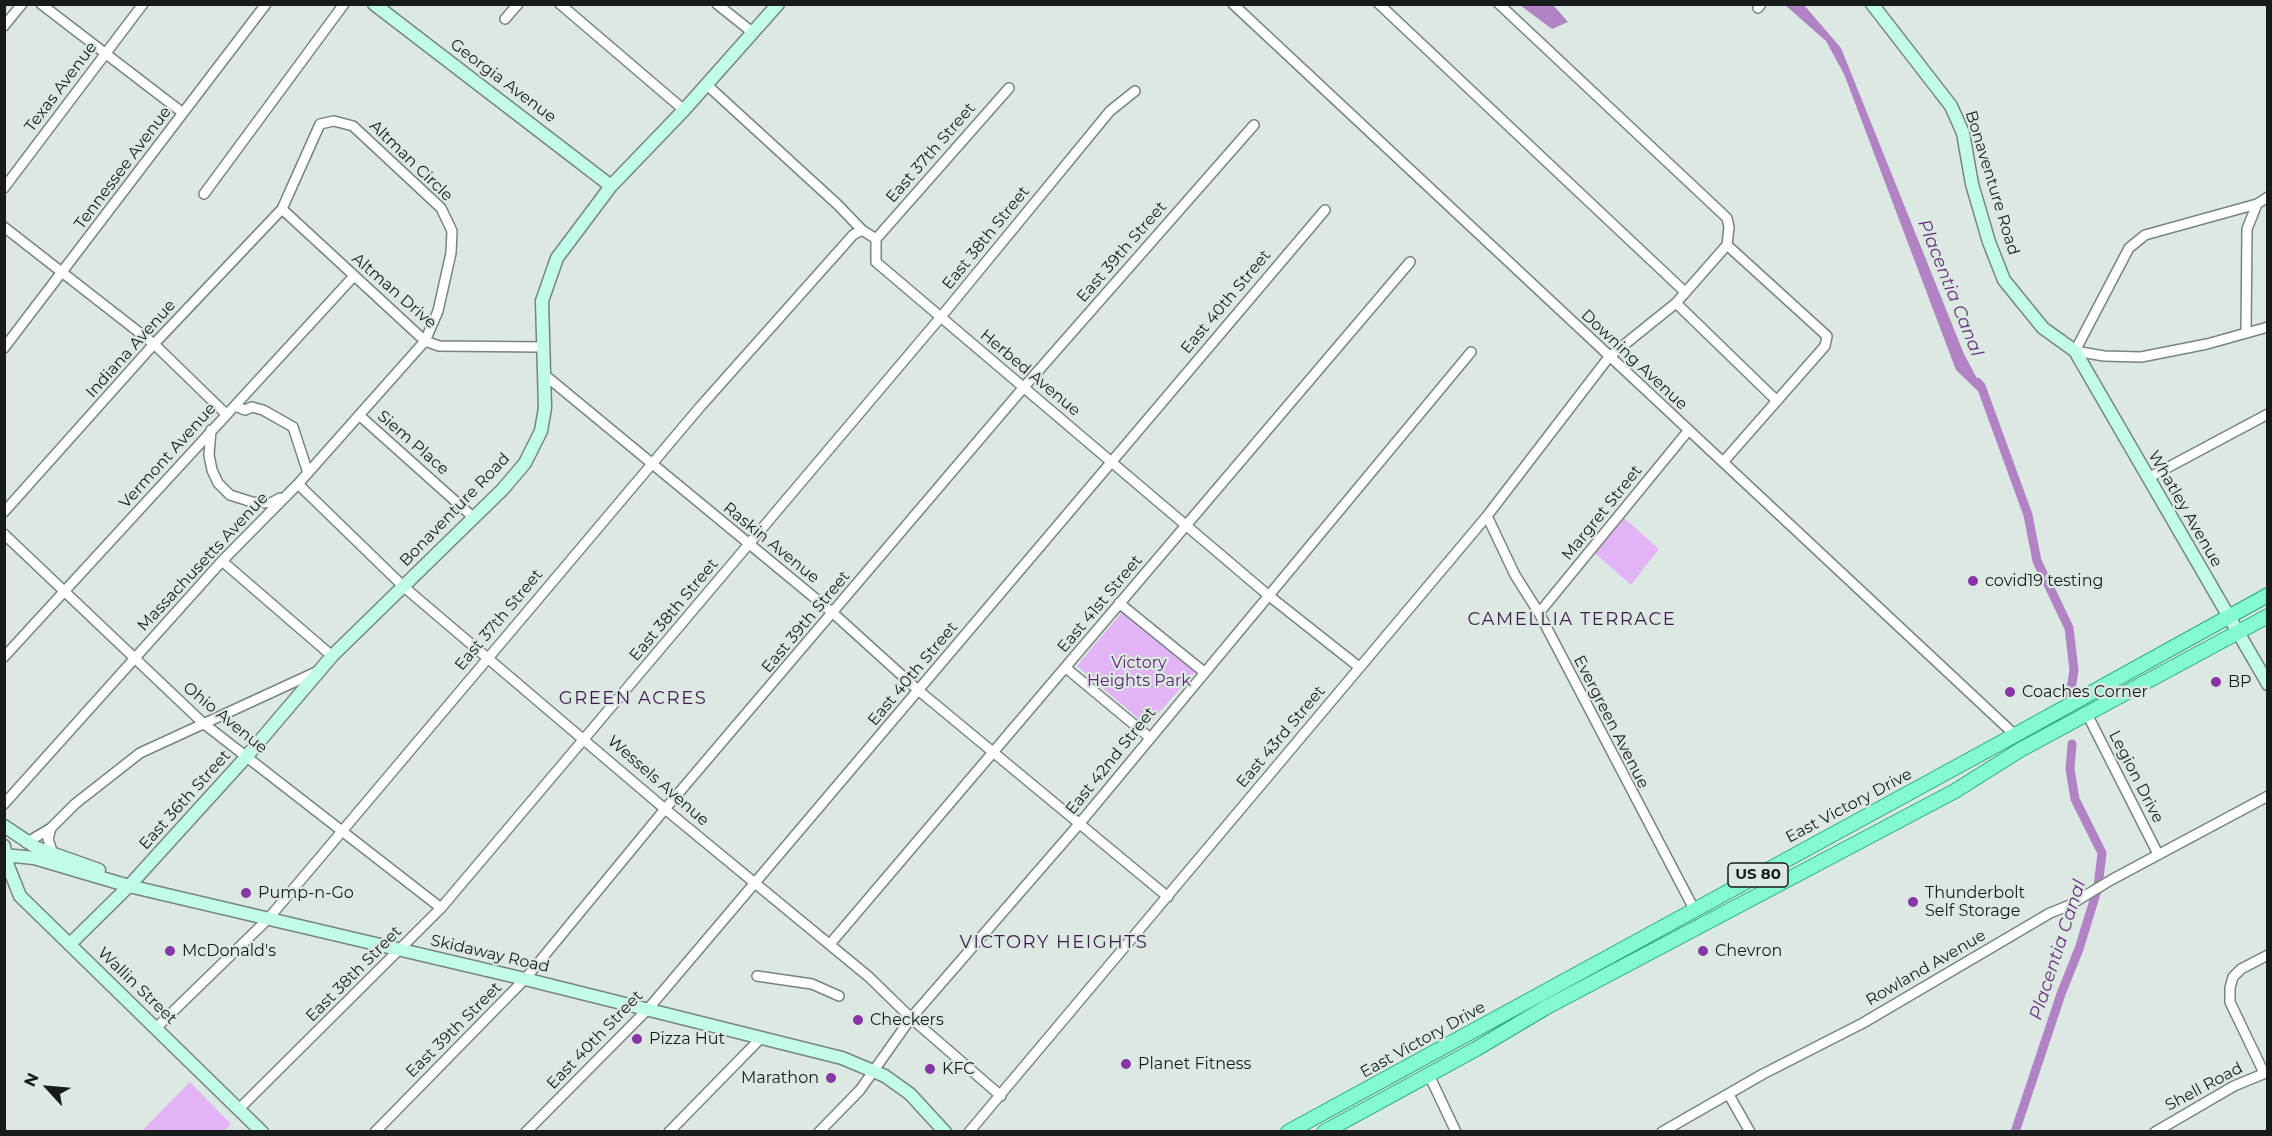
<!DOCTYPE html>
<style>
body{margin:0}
#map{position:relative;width:2272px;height:1136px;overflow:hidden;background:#dce9e2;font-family:Montserrat,sans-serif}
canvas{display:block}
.frame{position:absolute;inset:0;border:6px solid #171b19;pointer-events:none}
.north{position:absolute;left:18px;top:1058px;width:60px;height:60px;-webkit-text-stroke:4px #dce9e2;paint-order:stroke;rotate:296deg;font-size:16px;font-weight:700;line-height:24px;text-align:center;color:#171b19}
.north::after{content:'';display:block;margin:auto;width:21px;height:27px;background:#171b19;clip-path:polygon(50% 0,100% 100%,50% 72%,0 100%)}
</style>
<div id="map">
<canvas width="2272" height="1136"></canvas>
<div class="frame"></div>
<div class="north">N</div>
</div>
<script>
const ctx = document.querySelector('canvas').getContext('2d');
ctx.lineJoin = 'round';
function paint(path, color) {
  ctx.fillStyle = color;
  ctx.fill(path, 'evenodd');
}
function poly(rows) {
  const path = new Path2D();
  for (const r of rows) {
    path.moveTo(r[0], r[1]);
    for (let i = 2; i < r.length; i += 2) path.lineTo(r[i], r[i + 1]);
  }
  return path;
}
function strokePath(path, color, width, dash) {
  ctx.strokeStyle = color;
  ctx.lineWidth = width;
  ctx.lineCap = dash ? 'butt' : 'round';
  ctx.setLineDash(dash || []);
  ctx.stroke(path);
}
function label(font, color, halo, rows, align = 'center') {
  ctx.font = font + ' Montserrat,sans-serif';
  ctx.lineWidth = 4.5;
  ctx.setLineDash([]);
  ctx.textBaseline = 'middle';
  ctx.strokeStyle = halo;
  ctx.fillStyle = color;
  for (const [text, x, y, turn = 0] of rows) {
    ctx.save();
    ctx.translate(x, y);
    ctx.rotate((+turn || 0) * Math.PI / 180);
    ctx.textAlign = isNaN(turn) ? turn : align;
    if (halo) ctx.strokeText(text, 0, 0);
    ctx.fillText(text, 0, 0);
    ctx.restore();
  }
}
paint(poly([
 [1624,518,1659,549,1631,585,1595,553],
 [1122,612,1195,672,1147,726,1077,666],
 [190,1082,231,1124,224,1131,142,1131]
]), '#e2b4f6');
paint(poly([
 [1520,5,1553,5,1568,22,1552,29],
 [1785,5,1804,5,1841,48,1964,354,1981,386,2013,481,1980,393,1956,370,1844,74,1826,41]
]), '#b183c5');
strokePath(poly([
 [1977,382,1981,386,2028,515,2037,561,2069,628,2074,670,2070,696],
 [2015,1132,2061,994,2079,949,2098,887,2102,853,2075,799,2070,769,2072,744]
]), '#b183c5', 9);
const street = poly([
 [41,4,183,113],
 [560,4,684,110],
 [717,4,752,32],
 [1233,4,2015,735],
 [1379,4,1685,292],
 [1499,4,1727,218,1729,227,1727,245,1827,336,1825,346,1724,461],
 [1758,8,1761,4],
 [505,19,518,4],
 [4,26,22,4],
 [707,85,838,205,862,230,876,239,876,262,1268,595,1359,667],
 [4,188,143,4],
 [204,194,344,4],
 [2268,197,2257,204,2145,235,2129,248,2075,351,2104,356,2141,357,2207,344,2268,327],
 [282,209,425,341,439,346,542,347],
 [4,227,154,344,225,413],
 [876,239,1009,88],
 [1676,303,1777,401],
 [2246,332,2247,229,2257,204],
 [4,348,266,4],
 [546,376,833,613,918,690,1168,897],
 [235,406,245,410,252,407,263,410,293,427,308,473],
 [359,415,473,517],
 [211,430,209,455,212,470,218,483,230,495,252,502,271,503,280,498],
 [2148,478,2268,414],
 [298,484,404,587,665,809,869,977,911,1018,1001,1096],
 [4,512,154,344,282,209,320,124,334,121,353,126,441,208,452,231,451,253,438,311,425,341,298,484,222,561,4,804],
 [1487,516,1515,575,1539,613,1694,909],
 [4,534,203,723,441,908],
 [222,561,332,656],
 [1119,603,1204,672],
 [1539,613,1688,431],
 [4,657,354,276],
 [1066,668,1149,737],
 [2087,714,2158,854],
 [51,828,48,839,53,854],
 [26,843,51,828,75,804,140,753,316,672],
 [830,944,1410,262],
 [757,976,812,984,839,996],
 [157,1027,268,919,700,407,853,235,862,230],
 [2264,1073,2230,1002,2230,988,2233,977,2241,969,2268,955],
 [1429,1075,1456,1132],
 [1729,1095,1750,1132],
 [239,1109,441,908,940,318,1110,111,1135,91],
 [375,1132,525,979,665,809,1024,387,1254,125],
 [526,1132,648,1009,1325,210],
 [669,1132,760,1039],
 [819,1132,860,1090,911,1018,1080,823,1471,352],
 [969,1132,1487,516,1609,357,1676,303,1727,245],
 [1662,1132,1763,1074,1863,1023,2050,913,2070,905,2111,880,2268,796],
 [2155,1132,2234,1086,2268,1072]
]);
const secondary = poly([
 [374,4,611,186],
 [1872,4,1951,106,1963,133,1972,184,1989,242,2004,280,2043,328,2075,351,2268,684],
 [4,826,37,848,99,870],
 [4,846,8,866,20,896,262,1132],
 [4,855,34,858,129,886,525,979,842,1058,885,1076,910,1094,945,1132],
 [70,944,129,886,247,756,332,656,503,489,525,463,541,431,545,408,542,301,557,258,611,186,684,110,778,4]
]);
const primary = poly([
 [1288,1132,2015,735,2268,595],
 [1324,1132,1476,1049,1545,1008,1955,791,2020,750,2268,616]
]);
strokePath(street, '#78847e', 12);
strokePath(secondary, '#78847e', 15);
strokePath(primary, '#27a97d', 16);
strokePath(street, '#fff', 9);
strokePath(secondary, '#c1fce8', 12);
strokePath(primary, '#83fad1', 14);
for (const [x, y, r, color] of [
 [1973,581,6,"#8736a6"],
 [2216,682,6,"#8736a6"],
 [2010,692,6,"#8736a6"],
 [246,893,6,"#8736a6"],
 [1913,902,6,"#8736a6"],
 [170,951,6,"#8736a6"],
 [1703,951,6,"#8736a6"],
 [858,1020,6,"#8736a6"],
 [637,1039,6,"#8736a6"],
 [1126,1064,6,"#8736a6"],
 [930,1069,6,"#8736a6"],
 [831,1078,6,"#8736a6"]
]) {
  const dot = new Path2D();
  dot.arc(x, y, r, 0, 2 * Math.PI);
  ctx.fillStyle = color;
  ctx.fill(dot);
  strokePath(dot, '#dce9e2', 2);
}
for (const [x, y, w] of [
 [1758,875,60]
]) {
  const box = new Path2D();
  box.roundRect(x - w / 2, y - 12, w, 24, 4.5);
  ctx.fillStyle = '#dce9e2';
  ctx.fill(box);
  strokePath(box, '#171b19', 1.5);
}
label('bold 15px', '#171b19', null, [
 ["US 80",1758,875]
]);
label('16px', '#171b19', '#dce9e2', [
 ["Georgia Avenue",503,81,37],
 ["Texas Avenue",61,87,-53],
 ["East 37th Street",931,153,-49],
 ["Altman Circle",411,161,44],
 ["Tennessee Avenue",123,168,-53],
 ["Bonaventure Road",1992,183,73],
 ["East 38th Street",986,238,-51],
 ["East 39th Street",1122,252,-49],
 ["Altman Drive",394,291,41],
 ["East 40th Street",1226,302,-50],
 ["Indiana Avenue",131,349,-48],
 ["Downing Avenue",1634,360,43],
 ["Herbed Avenue",1030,373,40],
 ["Siem Place",413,443,41],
 ["Vermont Avenue",168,456,-48],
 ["Whatley Avenue",2185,509,60],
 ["Bonaventure Road",455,510,-46],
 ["Margret Street",1602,513,-51],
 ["Raskin Avenue",771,543,39],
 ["Massachusetts Avenue",203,562,-47],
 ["East 41st Street",1100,604,-50],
 ["East 38th Street",674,610,-50],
 ["East 37th Street",499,620,-50],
 ["East 39th Street",806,622,-50],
 ["East 40th Street",913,674,-50],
 ["Ohio Avenue",225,718,39],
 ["Evergreen Avenue",1611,722,63],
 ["East 43rd Street",1281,737,-50],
 ["East 42nd Street",1111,761,-51],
 ["Legion Drive",2136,777,63],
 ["Wessels Avenue",658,781,41],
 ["East 36th Street",185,800,-48],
 ["East Victory Drive",1849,806,-28],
 ["Skidaway Road",490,954,13],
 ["Rowland Avenue",1926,968,-30],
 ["East 38th Street",354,974,-45],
 ["Wallin Street",137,986,44],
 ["East 39th Street",454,1030,-45],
 ["East 40th Street",595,1040,-46],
 ["East Victory Drive",1423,1040,-29],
 ["Shell Road",2204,1087,-28]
]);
label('16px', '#171b19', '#dce9e2', [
 ["covid19 testing",1985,581],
 ["BP",2228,682],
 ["Coaches Corner",2022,692],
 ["Pump-n-Go",258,893],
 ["Thunderbolt",1925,893],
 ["Self Storage",1925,911],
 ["McDonald's",182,951],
 ["Chevron",1715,951],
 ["Checkers",870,1020],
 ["Pizza Hut",649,1039],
 ["Planet Fitness",1138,1064],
 ["KFC",942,1069],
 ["Marathon",819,1078,"right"]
], 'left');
label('16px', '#5e2574', '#dce9e2', [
 ["Victory",1139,663],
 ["Heights Park",1139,681]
]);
label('italic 18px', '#69307f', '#dce9e2', [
 ["Placentia Canal",1950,288,68],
 ["Placentia Canal",2058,950,-72]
]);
ctx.letterSpacing = '1.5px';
label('18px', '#401a4f', '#dce9e2', [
 ["CAMELLIA TERRACE",1572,620],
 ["GREEN ACRES",633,699],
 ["VICTORY HEIGHTS",1054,943]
]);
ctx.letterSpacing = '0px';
</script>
